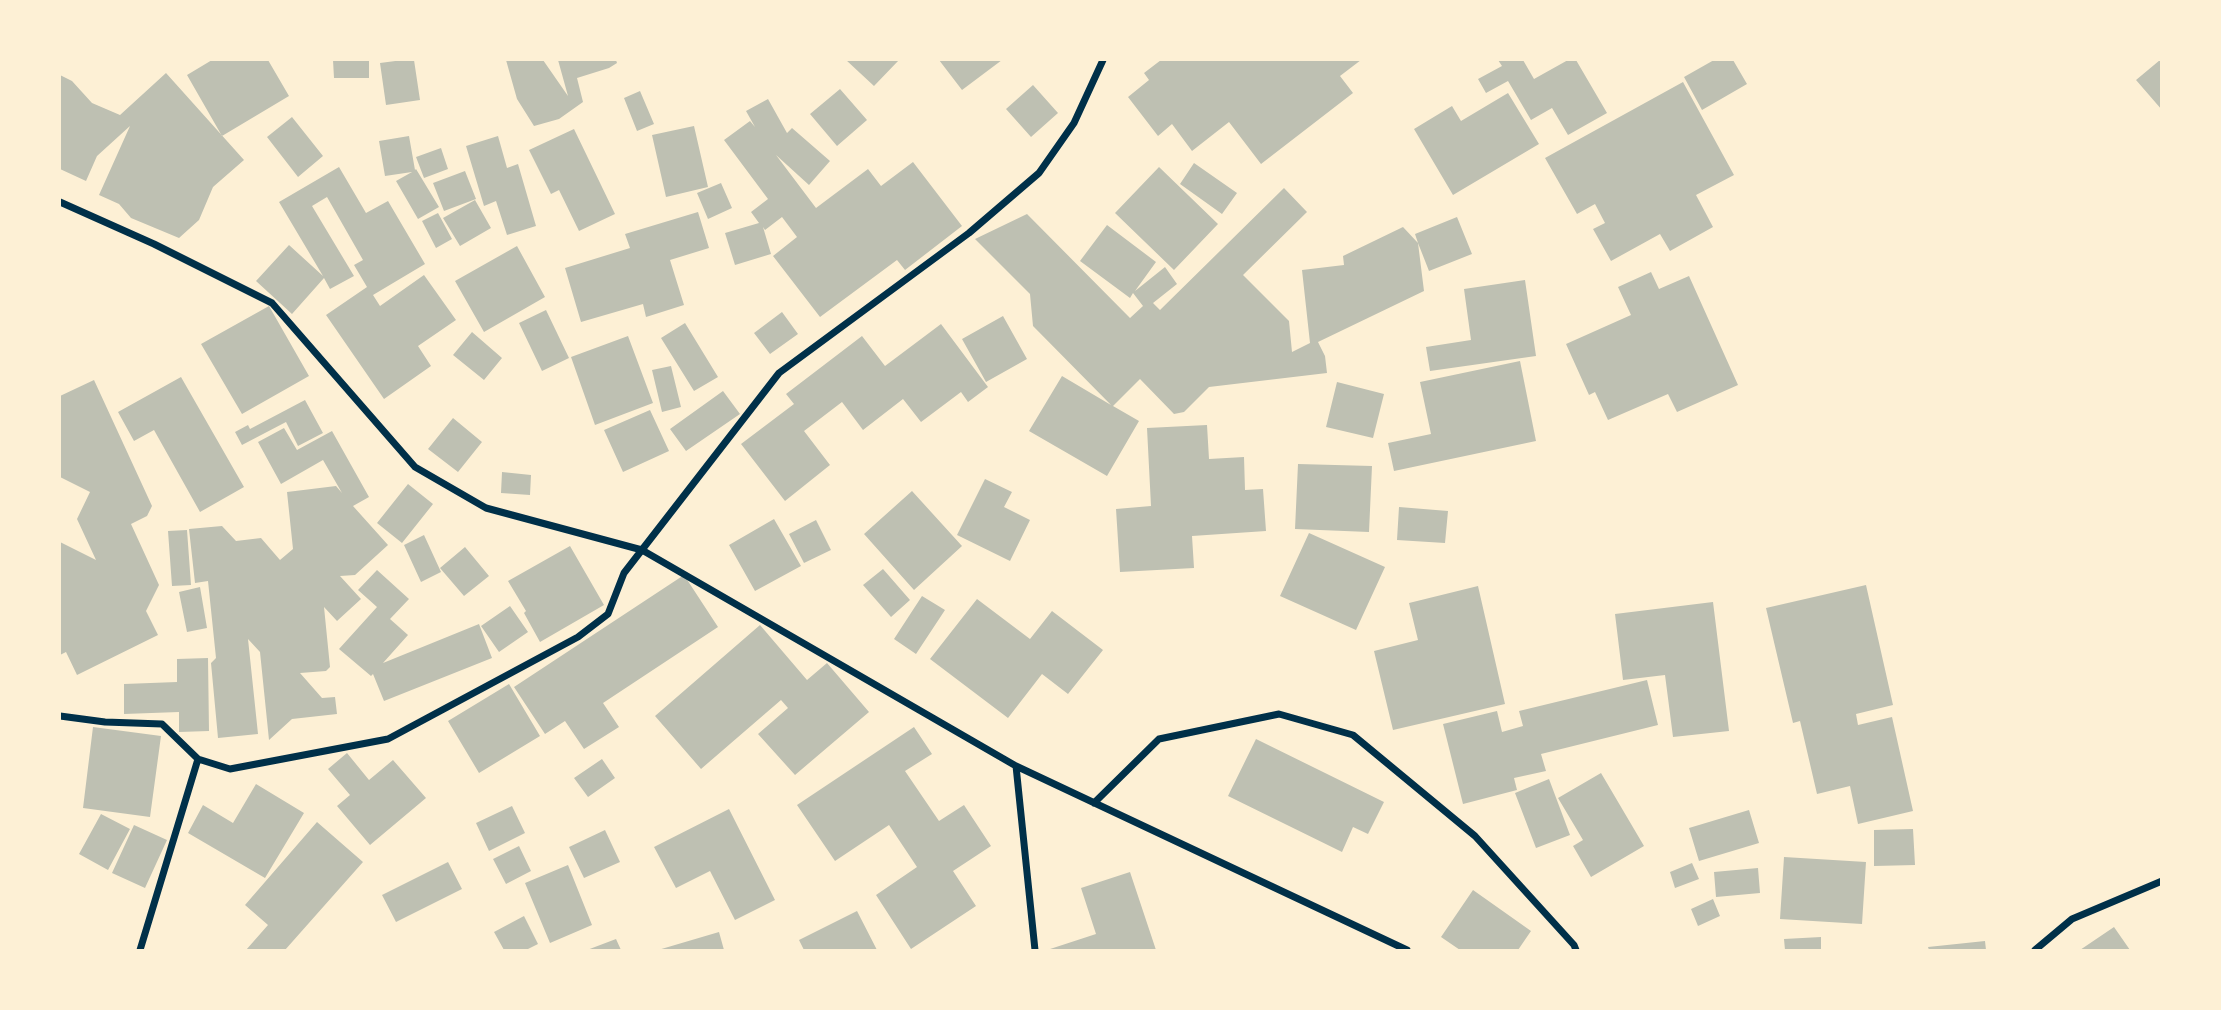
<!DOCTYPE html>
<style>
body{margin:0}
#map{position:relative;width:2221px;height:1010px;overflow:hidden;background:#fdf0d5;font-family:Montserrat,sans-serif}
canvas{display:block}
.frame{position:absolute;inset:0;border:61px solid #fdf0d5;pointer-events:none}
</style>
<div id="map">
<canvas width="2221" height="1010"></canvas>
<div class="frame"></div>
</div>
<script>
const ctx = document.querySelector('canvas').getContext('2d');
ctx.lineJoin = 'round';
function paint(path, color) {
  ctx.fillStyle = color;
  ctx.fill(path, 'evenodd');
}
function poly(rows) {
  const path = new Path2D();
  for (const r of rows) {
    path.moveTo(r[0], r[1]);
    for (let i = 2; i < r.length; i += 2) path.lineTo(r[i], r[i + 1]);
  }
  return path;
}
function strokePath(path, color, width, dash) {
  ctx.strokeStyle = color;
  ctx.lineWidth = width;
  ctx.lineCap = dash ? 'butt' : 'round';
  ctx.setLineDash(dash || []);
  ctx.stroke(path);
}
paint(poly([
 [212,60,268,60,289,96,222,136,187,75],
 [333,60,369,60,369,78,334,78],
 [403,60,414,60,420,100,386,105,380,63],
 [506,60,543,60,568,96,558,60,616,60,617,63,609,68,577,78,583,102,559,119,534,126,517,99],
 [846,60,899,60,874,86],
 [939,60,1002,60,962,90],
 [1161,60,1361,60,1340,76,1353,93,1261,164,1229,122,1192,151,1172,124,1158,136,1128,97,1149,80,1144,73],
 [1498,60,1523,60,1534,79,1568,60,1576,60,1607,113,1568,135,1552,108,1531,120,1508,81,1486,93,1478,79,1502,66],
 [1714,60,1733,60,1747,84,1702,110,1684,77],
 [2160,60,2162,60,2162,110,2136,80],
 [166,73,244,160,213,187,199,220,179,238,131,218,119,204,99,195,130,126,97,156,86,181,60,169,60,75,72,81,92,103,120,115],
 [1683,82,1734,175,1696,195,1713,227,1670,251,1660,234,1611,261,1593,229,1605,223,1595,204,1577,214,1545,158],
 [1033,85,1058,113,1031,137,1006,109],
 [840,89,867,120,837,146,810,114],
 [640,91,654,124,637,131,624,98],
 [1508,93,1539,144,1453,195,1414,129,1452,106,1461,121],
 [768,99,787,133,792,128,830,161,809,185,776,155,816,208,868,169,881,186,913,162,962,226,905,270,897,260,820,317,773,256,797,237,782,217,765,230,763,227,771,254,735,265,725,233,759,223,751,212,768,199,724,140,750,121,755,127,746,111],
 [292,117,323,156,298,177,267,137],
 [694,126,708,187,666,197,652,135],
 [574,129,615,214,579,231,559,190,551,194,529,150],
 [409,136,415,170,416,169,439,207,418,219,396,181,412,172,385,176,379,141],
 [498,136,507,168,518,164,536,226,507,235,496,201,484,206,466,146],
 [441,148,448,169,424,178,416,157],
 [1194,163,1237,193,1222,214,1180,184],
 [339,167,366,213,388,201,425,264,373,295,380,306,424,275,456,320,418,346,431,366,384,399,326,315,367,287,354,265,363,260,327,197,312,206,354,276,330,289,324,278,292,314,256,281,289,245,323,276,279,202],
 [1159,167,1218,224,1174,270,1115,213],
 [465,171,476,199,444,211,433,183],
 [721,183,732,208,708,219,697,193],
 [1284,188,1307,212,1243,275,1289,321,1292,352,1310,343,1302,270,1344,265,1343,256,1403,227,1418,243,1415,234,1457,217,1472,254,1429,271,1418,243,1424,291,1318,342,1325,356,1327,373,1209,387,1184,412,1174,414,1140,379,1113,406,1139,421,1107,476,1029,431,1062,376,1111,405,1033,326,1030,294,975,239,1027,214,1130,318,1143,306,1133,293,1130,298,1080,261,1107,225,1156,262,1135,291,1165,267,1177,284,1153,303,1160,310],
 [475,200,491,228,460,246,443,218],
 [698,212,709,248,670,260,684,305,646,317,643,304,581,322,565,268,630,248,625,234],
 [438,213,452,239,436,248,422,221],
 [517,246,545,297,484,332,455,281],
 [1651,272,1659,289,1689,276,1738,385,1677,412,1668,394,1608,420,1595,392,1589,395,1566,344,1631,315,1618,287],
 [1525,280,1536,356,1430,371,1426,347,1471,340,1464,289],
 [269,306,309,376,242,414,201,344],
 [546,310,569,358,542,371,519,323],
 [782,312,798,334,770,354,754,333],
 [1003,316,1027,359,986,382,962,339],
 [685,323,718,377,694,391,661,338],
 [941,324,988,387,968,402,961,392,921,422,903,399,863,430,842,402,804,431,830,465,785,501,741,444,794,404,786,394,862,336,885,366],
 [472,332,502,358,484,380,453,355],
 [628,336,653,403,595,425,571,357],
 [1520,361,1536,441,1394,471,1388,443,1431,434,1420,382],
 [671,366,681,407,662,412,652,370],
 [181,377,244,487,200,512,154,430,134,441,118,412],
 [94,380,152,506,147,516,131,524,159,585,146,611,158,635,77,675,66,652,60,655,60,542,96,560,77,519,90,492,60,477,60,396],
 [1337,382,1384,394,1373,438,1326,427],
 [723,391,740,414,686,451,670,429],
 [305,400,323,433,298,446,286,422,242,445,235,432,248,425,250,429],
 [650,410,669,451,623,472,604,430],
 [453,418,482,442,458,472,428,449],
 [1207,425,1209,459,1244,457,1245,490,1263,489,1266,531,1192,536,1194,568,1120,572,1116,509,1151,506,1147,428],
 [284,428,297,450,332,431,369,497,353,506,388,545,355,575,340,576,361,599,337,621,324,607,330,667,326,671,300,673,322,698,335,697,337,714,292,719,269,740,260,652,248,639,258,734,218,738,211,663,216,658,208,581,195,583,189,529,222,526,236,541,261,538,280,560,293,549,287,492,336,486,342,493,323,460,281,484,258,442],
 [1298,464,1372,466,1369,532,1295,529],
 [502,472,531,475,530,495,501,493],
 [985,479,1012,492,1004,507,1030,520,1010,561,957,535],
 [408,484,433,504,402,543,377,523],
 [912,491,962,546,914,590,864,534],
 [1399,507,1448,511,1445,543,1397,540],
 [774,519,801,566,755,591,729,545],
 [816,520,831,550,804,563,789,534],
 [187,530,191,585,172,586,168,531],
 [1309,533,1385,567,1356,630,1280,596],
 [424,535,441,572,421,582,404,545],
 [570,546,604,605,540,642,524,613,526,611,508,581],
 [465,547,489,576,464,596,440,568],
 [883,569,910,600,891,617,863,585],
 [377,570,409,599,390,619,408,635,383,663,479,624,492,658,384,701,373,674,371,676,339,649,377,607,358,590],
 [684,575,718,627,603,703,619,727,584,749,565,721,545,734,514,687],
 [1866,585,1893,705,1856,714,1858,725,1892,717,1913,811,1858,824,1850,786,1817,794,1800,721,1793,723,1766,608],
 [1478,586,1505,704,1393,730,1374,651,1418,640,1409,603],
 [200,587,207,628,187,632,179,592],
 [922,596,945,610,916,654,894,639],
 [977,599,1030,639,1052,611,1103,650,1068,694,1042,674,1008,718,930,659],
 [1713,602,1729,731,1673,737,1665,675,1623,680,1615,614],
 [510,606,528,632,499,652,481,626],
 [760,625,807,680,827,663,869,712,795,775,758,734,788,708,781,700,701,769,655,716],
 [208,658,209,731,179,732,179,712,124,714,124,684,177,682,177,659],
 [1647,680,1658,725,1541,754,1546,771,1514,778,1517,790,1463,804,1443,724,1497,711,1502,732,1523,726,1519,711],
 [509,684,540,736,479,773,448,721],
 [93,727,161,736,150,817,83,808],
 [914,727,932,754,905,771,939,821,964,805,991,846,953,871,976,906,911,949,876,895,917,867,889,825,835,861,797,805],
 [1256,739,1384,802,1368,834,1353,827,1342,852,1228,796],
 [347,753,369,780,393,760,426,798,370,845,337,806,350,795,328,769],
 [602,759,615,778,588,797,574,778],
 [1601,773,1644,846,1591,877,1573,846,1583,840,1558,798],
 [1549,779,1570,835,1536,848,1515,793],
 [256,784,304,813,265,878,188,833,203,805,233,823],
 [512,806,525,833,489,851,476,823],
 [729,809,775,900,735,920,710,871,676,888,654,847],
 [1749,810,1759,843,1699,861,1689,828],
 [101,814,130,829,108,870,79,854],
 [317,822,363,862,285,950,246,950,268,925,245,905],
 [134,825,167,840,145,888,112,873],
 [1913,829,1915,865,1874,866,1874,830],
 [605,830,620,862,584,878,569,847],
 [519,846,531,871,506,884,493,859],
 [1784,857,1866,862,1862,924,1780,919],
 [448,862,462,889,396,922,382,895],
 [1692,863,1699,879,1675,888,1670,872],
 [568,865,592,925,550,943,525,883],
 [1758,868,1760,893,1716,897,1714,872],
 [1130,872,1156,950,1047,950,1096,934,1081,888],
 [1473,890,1531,931,1518,950,1460,950,1441,937],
 [1713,899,1720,916,1698,926,1691,909],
 [857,911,877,950,804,950,799,940],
 [524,916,538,944,526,950,504,950,494,932],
 [2114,927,2130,950,2080,950],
 [719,932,724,950,658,950],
 [1821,937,1821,950,1785,950,1784,939],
 [616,939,621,950,587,950],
 [1985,941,1986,950,1929,950,1928,947]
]), '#bec0b2');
strokePath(poly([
 [60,202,154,244,272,303,415,467,486,508,642,550,1016,766,1407,950],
 [60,716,105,722,162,724,198,759],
 [1016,766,1035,950],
 [1094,803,1159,739,1279,714,1353,735,1475,836,1574,945,1576,950],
 [140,950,198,759,230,769,388,739,578,637,608,614,624,573,779,373,969,233,1039,173,1074,123,1103,60],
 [2035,950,2072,919,2162,881]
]), '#003049', 7);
</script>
